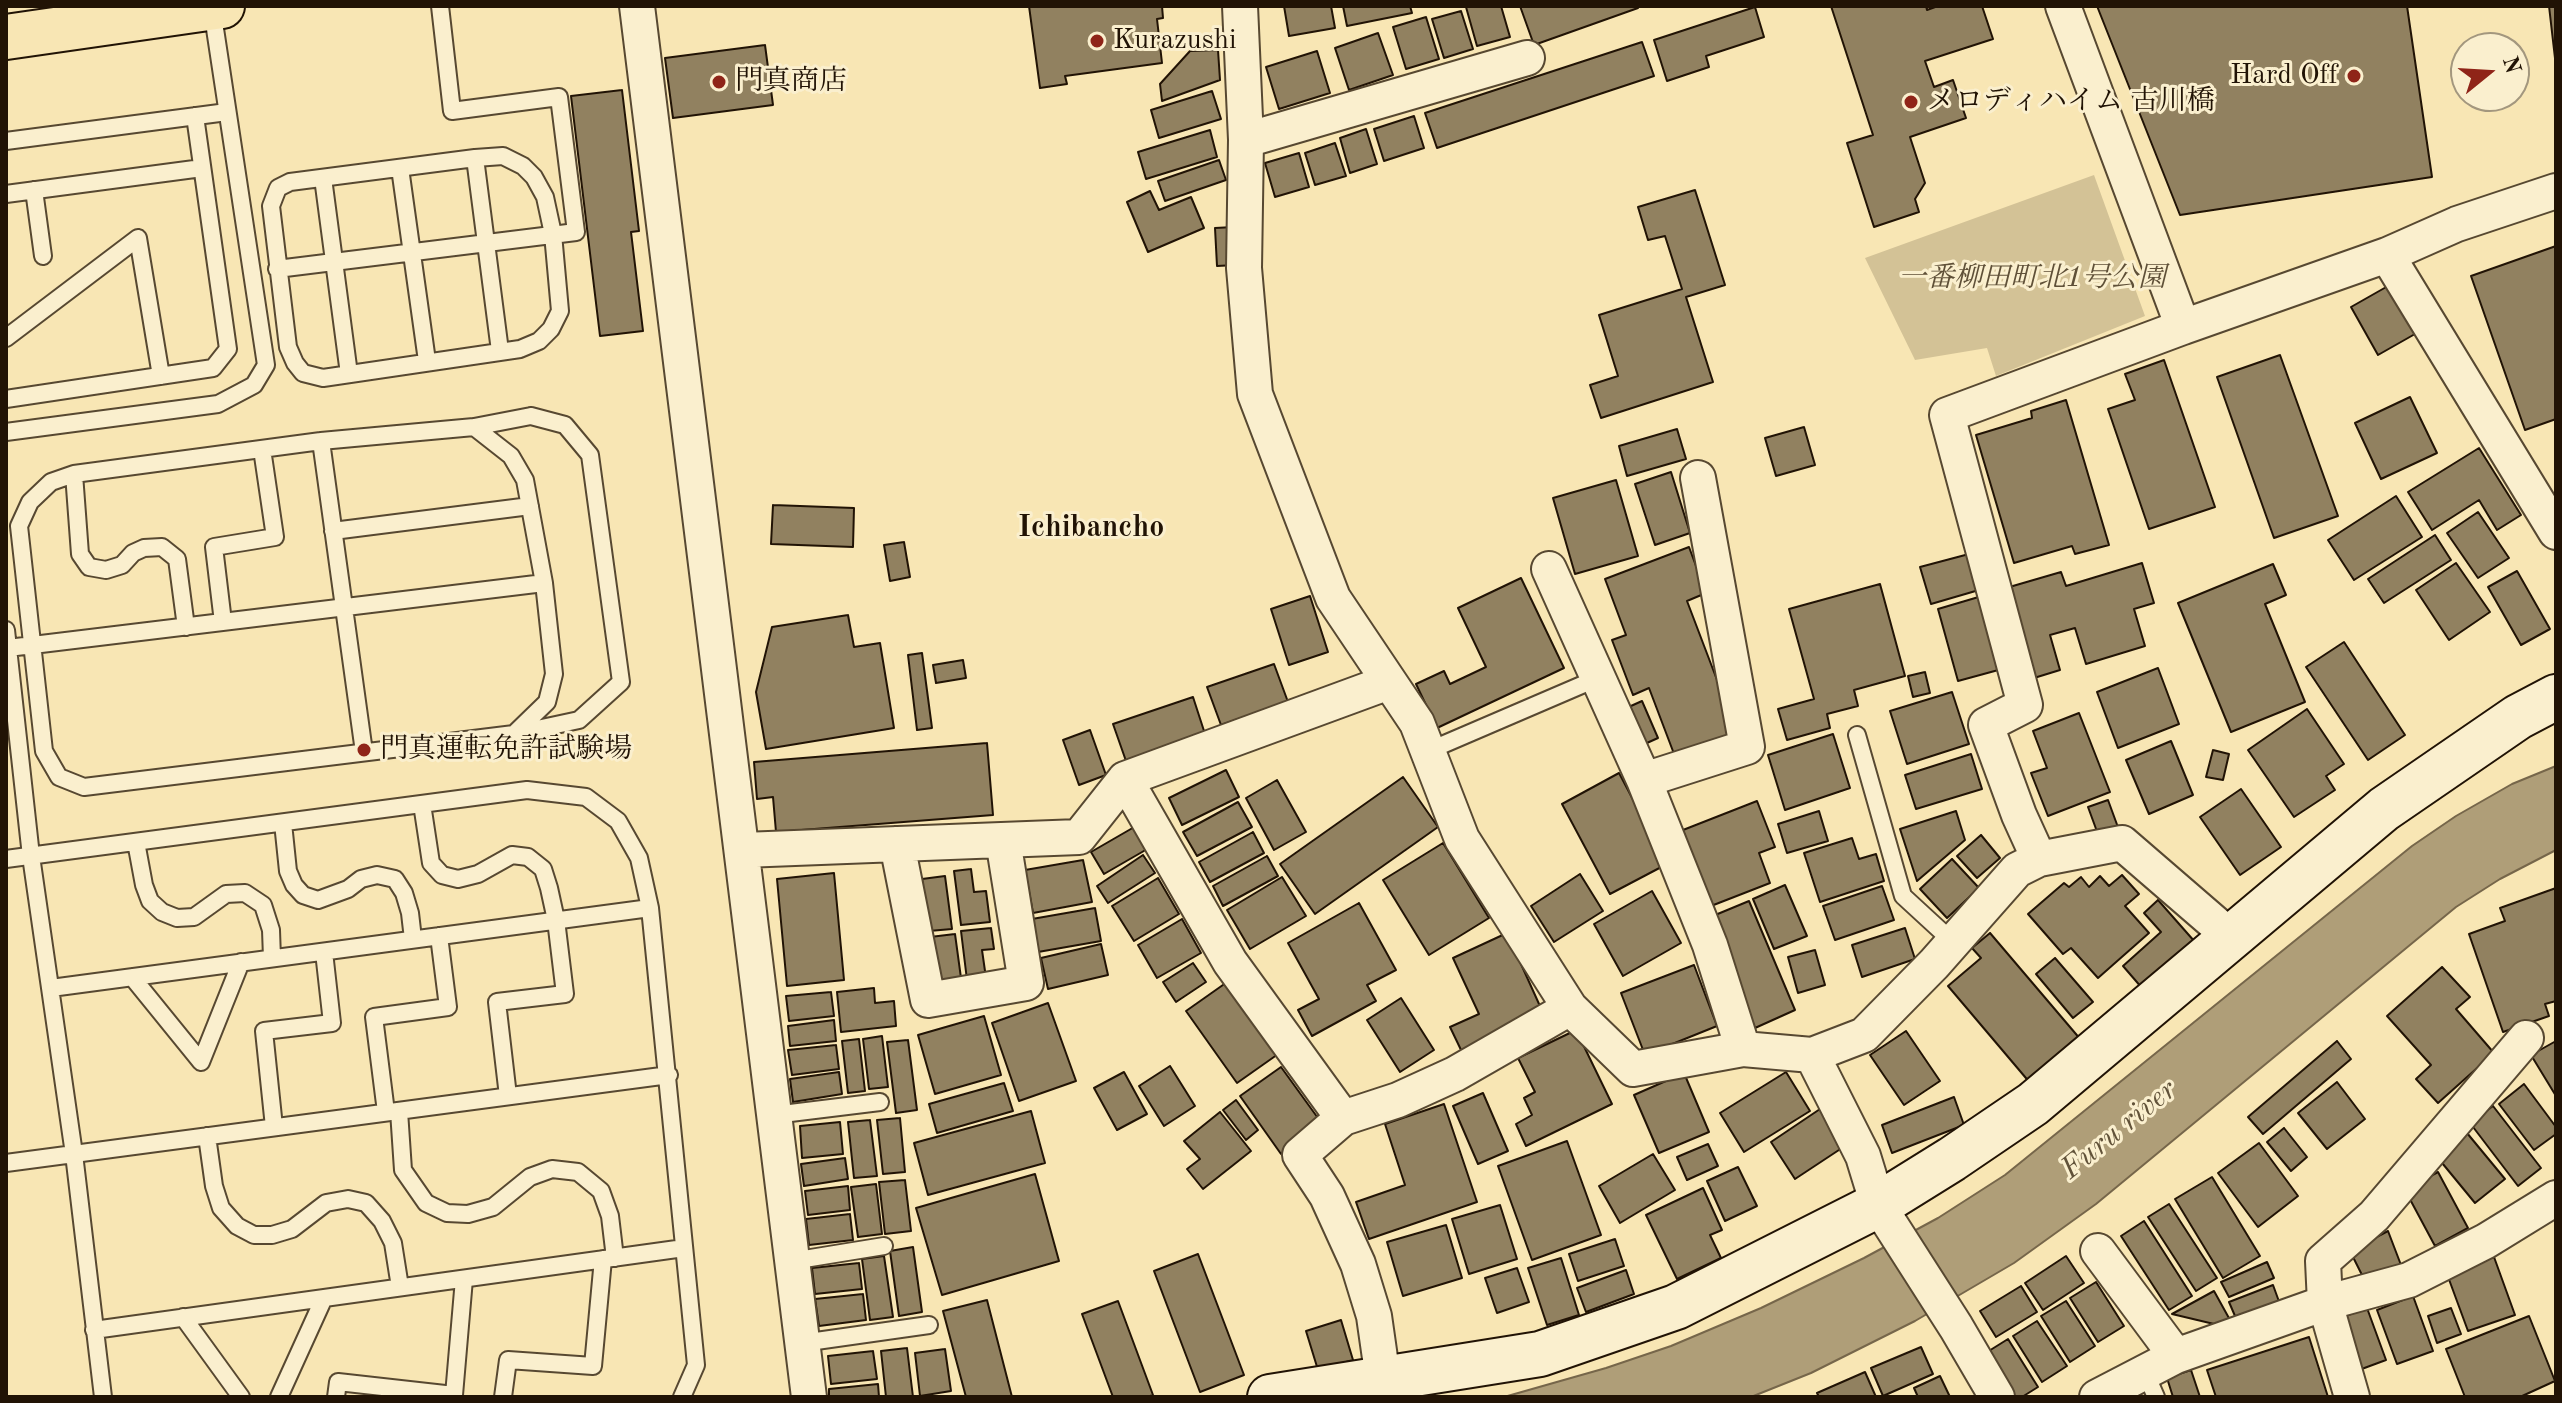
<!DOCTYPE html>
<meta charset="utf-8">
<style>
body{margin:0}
#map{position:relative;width:2562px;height:1403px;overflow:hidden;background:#f8e6b4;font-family:"Old Standard TT",serif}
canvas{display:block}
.frame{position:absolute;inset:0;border:8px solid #211305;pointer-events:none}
.north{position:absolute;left:2450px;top:32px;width:80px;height:80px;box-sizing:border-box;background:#faefce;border:2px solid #a3977e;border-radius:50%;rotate:72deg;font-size:22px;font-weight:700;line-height:32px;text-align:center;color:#211305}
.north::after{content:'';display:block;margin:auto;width:28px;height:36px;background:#8f2418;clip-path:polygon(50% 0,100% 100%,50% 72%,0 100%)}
</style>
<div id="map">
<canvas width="2562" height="1403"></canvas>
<div class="frame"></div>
<div class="north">N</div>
</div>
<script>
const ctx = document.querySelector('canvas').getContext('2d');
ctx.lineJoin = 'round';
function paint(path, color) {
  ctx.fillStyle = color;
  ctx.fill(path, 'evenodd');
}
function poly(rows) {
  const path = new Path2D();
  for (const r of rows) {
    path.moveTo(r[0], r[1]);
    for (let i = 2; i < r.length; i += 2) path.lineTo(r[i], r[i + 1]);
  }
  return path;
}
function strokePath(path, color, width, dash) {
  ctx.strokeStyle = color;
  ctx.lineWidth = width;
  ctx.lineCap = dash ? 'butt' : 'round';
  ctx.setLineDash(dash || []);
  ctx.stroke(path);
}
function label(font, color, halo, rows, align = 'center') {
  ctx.font = font + ' "Old Standard TT","Noto Serif JP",serif';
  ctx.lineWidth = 6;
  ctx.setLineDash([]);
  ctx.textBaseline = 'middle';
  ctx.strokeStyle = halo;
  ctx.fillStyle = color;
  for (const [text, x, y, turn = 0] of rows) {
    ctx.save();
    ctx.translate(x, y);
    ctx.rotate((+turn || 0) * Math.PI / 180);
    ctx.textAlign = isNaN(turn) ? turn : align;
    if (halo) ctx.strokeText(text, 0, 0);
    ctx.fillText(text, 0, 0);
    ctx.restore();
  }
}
paint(poly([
 [2094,175,2145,316,1996,376,1987,348,1915,360,1865,258]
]), '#d3c296');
const water = poly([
 [2556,766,2556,850,2500,879,2456,907,2096,1204,2014,1263,1915,1321,1811,1373,1751,1397,1504,1397,1606,1368,1671,1346,1761,1308,1864,1258,1938,1218,2005,1175,2412,846,2456,816,2512,784,2556,766]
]);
paint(water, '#af9e78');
strokePath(water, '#76664a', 2);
const building = poly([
 [1029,6,1162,6,1163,18,1157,19,1162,63,1065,76,1067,84,1040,88,1029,6],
 [1284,6,1331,6,1335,28,1289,36,1284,6],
 [1343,6,1410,6,1412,13,1347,26,1343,6],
 [1470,6,1501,6,1510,37,1477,46,1466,7,1470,6],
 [1520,6,1637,6,1638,8,1534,45,1520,6],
 [1831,6,1926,6,1927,10,1938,6,1982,6,1993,39,1925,61,1934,87,1953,80,1966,118,1910,137,1925,183,1915,199,1919,212,1874,227,1847,143,1873,135,1831,6],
 [2097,6,2407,6,2432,177,2180,215,2097,6],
 [2549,6,2556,6,2556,67,2549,6],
 [1755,7,1764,37,1706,56,1709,67,1667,81,1654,40,1755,7],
 [1461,11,1473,49,1444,58,1432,19,1461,11],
 [1426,17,1439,59,1406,69,1393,27,1426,17],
 [1378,33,1393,75,1349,90,1335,48,1378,33],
 [1642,42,1654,76,1437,148,1425,113,1642,42],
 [765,45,773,105,673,118,665,58,765,45],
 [1218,50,1220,80,1162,101,1160,84,1190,51,1218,50],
 [1317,51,1330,93,1279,109,1266,67,1317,51],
 [622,90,639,231,631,232,643,331,600,336,571,96,622,90],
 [1212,91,1221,119,1159,138,1151,110,1212,91],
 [1414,116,1424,148,1384,161,1374,129,1414,116],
 [1366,129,1377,164,1350,173,1340,138,1366,129],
 [1210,130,1217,157,1146,179,1138,152,1210,130],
 [1335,143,1346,176,1315,185,1305,153,1335,143],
 [1299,153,1309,187,1275,197,1265,163,1299,153],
 [1219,160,1226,180,1165,201,1158,181,1219,160],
 [1695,190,1725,285,1686,297,1713,382,1601,418,1590,385,1618,376,1599,315,1682,289,1665,236,1648,240,1638,207,1695,190],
 [1150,191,1159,210,1191,197,1204,228,1148,252,1127,202,1150,191],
 [1234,227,1236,265,1217,266,1215,228,1234,227],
 [2556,246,2556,419,2525,430,2471,276,2556,246],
 [2388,286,2415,334,2378,355,2351,307,2388,286],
 [2280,355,2338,516,2274,538,2217,377,2280,355],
 [2164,360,2215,507,2149,529,2108,409,2135,400,2125,374,2164,360],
 [2410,397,2437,453,2381,479,2355,423,2410,397],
 [2066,400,2109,545,2075,554,2072,546,2014,563,1976,435,2032,418,2031,411,2066,400],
 [1804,427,1815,465,1776,476,1765,438,1804,427],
 [1677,429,1686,459,1627,476,1619,446,1677,429],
 [2479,448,2521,515,2497,530,2479,500,2432,530,2408,492,2479,448],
 [1671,472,1690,533,1655,545,1635,484,1671,472],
 [1616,480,1638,556,1575,574,1553,498,1616,480],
 [2396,496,2422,537,2354,580,2328,540,2396,496],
 [773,505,854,508,853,547,771,544,773,505],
 [2478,512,2509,558,2478,578,2447,533,2478,512],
 [2435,535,2451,560,2384,603,2368,579,2435,535],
 [904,542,910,577,890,581,884,545,904,542],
 [1689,547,1706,593,1687,601,1741,743,1679,767,1649,688,1633,695,1612,640,1626,635,1605,579,1689,547],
 [1969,554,1979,590,1931,604,1920,567,1969,554],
 [2142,563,2154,603,2134,609,2145,646,2086,664,2075,628,2050,635,2060,670,2034,678,2006,588,2061,572,2066,586,2142,563],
 [2456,563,2490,612,2449,640,2416,590,2456,563],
 [2273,564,2286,595,2265,604,2305,702,2231,732,2178,603,2273,564],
 [2517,571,2550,629,2521,645,2488,587,2517,571],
 [1521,578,1564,668,1437,728,1416,684,1444,671,1450,684,1486,667,1458,608,1521,578],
 [1880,584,1905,676,1854,690,1858,706,1827,714,1830,728,1787,740,1778,709,1814,699,1789,609,1880,584],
 [1310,596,1328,652,1289,665,1271,609,1310,596],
 [1982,596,2002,669,1958,681,1938,609,1982,596],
 [848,615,854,647,880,643,894,728,766,749,756,692,772,627,848,615],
 [2344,642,2405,735,2368,760,2306,667,2344,642],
 [922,653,932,728,917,730,908,655,922,653],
 [963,660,966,678,936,683,933,665,963,660],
 [1274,664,1288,702,1221,725,1207,687,1274,664],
 [2158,668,2179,724,2118,748,2097,692,2158,668],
 [1925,672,1930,693,1913,697,1908,676,1925,672],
 [1952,692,1969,744,1907,764,1890,711,1952,692],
 [1193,697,1205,734,1126,761,1113,724,1193,697],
 [1642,701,1658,738,1638,747,1622,710,1642,701],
 [2307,709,2344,764,2326,776,2335,790,2294,817,2248,750,2307,709],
 [2079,713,2110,792,2048,816,2031,773,2047,768,2033,731,2079,713],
 [1090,730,1106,775,1079,785,1063,740,1090,730],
 [1833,734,1850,788,1785,810,1768,755,1833,734],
 [2171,741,2193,795,2149,814,2126,760,2171,741],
 [987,743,993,815,776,832,773,797,757,799,754,762,987,743],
 [2213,750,2229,754,2223,780,2206,777,2213,750],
 [1971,754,1982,789,1916,809,1905,775,1971,754],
 [1226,770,1239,797,1182,825,1169,798,1226,770],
 [1619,773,1667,864,1610,894,1562,804,1619,773],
 [1403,777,1438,827,1315,914,1280,864,1403,777],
 [1277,780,1306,832,1274,850,1246,798,1277,780],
 [2241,789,2281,847,2240,875,2200,817,2241,789],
 [2108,800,2119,830,2099,837,2088,807,2108,800],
 [1757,801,1775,847,1759,853,1770,883,1711,906,1683,830,1757,801],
 [1238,802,1252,827,1197,856,1183,832,1238,802],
 [1819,811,1828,841,1787,853,1778,824,1819,811],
 [1956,811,1965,840,1917,881,1900,829,1956,811],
 [1136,826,1149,848,1104,874,1091,852,1136,826],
 [1253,832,1264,853,1210,882,1199,862,1253,832],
 [1981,835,2000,858,1977,878,1957,856,1981,835],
 [1852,838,1859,859,1876,854,1884,881,1820,902,1804,853,1852,838],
 [1443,843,1489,918,1429,955,1383,880,1443,843],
 [1143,855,1155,873,1108,903,1097,886,1143,855],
 [1267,856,1278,876,1223,906,1213,886,1267,856],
 [1952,859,1979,888,1947,918,1920,889,1952,859],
 [1083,860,1092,902,1033,913,1025,870,1083,860],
 [971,869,974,892,986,891,990,922,961,925,954,871,971,869],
 [834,873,844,980,787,986,777,879,834,873],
 [1580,874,1603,911,1554,942,1531,906,1580,874],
 [2122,875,2139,894,2125,906,2149,933,2098,978,2071,948,2063,954,2028,914,2064,883,2069,887,2081,877,2089,887,2100,876,2109,886,2122,875],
 [945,876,952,929,929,931,922,879,945,876],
 [1282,877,1306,916,1250,949,1227,910,1282,877],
 [1158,878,1179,914,1134,941,1112,906,1158,878],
 [1785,885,1807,936,1774,949,1753,899,1785,885],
 [1882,886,1894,920,1835,940,1823,906,1882,886],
 [2556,888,2556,1001,2545,1004,2549,1016,2503,1032,2469,934,2505,921,2500,908,2556,888],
 [1652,891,1681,943,1623,976,1594,924,1652,891],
 [2158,900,2195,942,2142,988,2123,966,2161,932,2144,913,2158,900],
 [1749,901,1795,1010,1755,1028,1708,918,1749,901],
 [1359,903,1396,970,1367,985,1376,1001,1312,1036,1298,1010,1319,999,1288,943,1359,903],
 [1095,908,1101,941,1038,952,1032,919,1095,908],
 [1182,919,1201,953,1157,978,1138,945,1182,919],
 [991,928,994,949,982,950,986,978,967,980,961,931,991,928],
 [1905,928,1915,959,1862,977,1852,945,1905,928],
 [1507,933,1544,1015,1462,1052,1450,1027,1479,1014,1453,958,1507,933],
 [1990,933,2081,1040,2031,1084,1948,986,1981,958,1972,948,1990,933],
 [955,934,961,978,936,982,930,937,955,934],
 [1101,944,1108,975,1048,989,1041,958,1101,944],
 [1815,950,1825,985,1798,993,1788,957,1815,950],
 [2055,958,2093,1002,2073,1018,2036,974,2055,958],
 [1193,963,1206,982,1176,1002,1163,982,1193,963],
 [1694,965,1717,1026,1645,1055,1621,993,1694,965],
 [2442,967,2470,997,2456,1009,2494,1053,2438,1103,2416,1079,2431,1065,2387,1016,2442,967],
 [1230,980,1281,1052,1237,1083,1186,1011,1230,980],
 [874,988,875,1003,894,1001,896,1026,841,1032,837,992,874,988],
 [831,992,834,1016,789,1021,786,996,831,992],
 [1401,998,1434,1050,1400,1072,1367,1020,1401,998],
 [1048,1003,1076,1081,1019,1101,992,1023,1048,1003],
 [984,1016,1001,1075,935,1094,918,1035,984,1016],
 [834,1020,836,1041,790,1046,788,1026,834,1020],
 [1576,1030,1612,1104,1526,1146,1516,1124,1532,1115,1524,1098,1535,1092,1518,1058,1576,1030],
 [1906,1031,1940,1081,1904,1105,1870,1055,1906,1031],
 [882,1036,888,1087,869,1089,863,1039,882,1036],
 [859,1039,865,1091,848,1093,842,1041,859,1039],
 [908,1040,917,1110,896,1113,887,1042,908,1040],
 [2337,1041,2351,1059,2263,1134,2248,1117,2337,1041],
 [2556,1041,2556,1096,2531,1055,2556,1041],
 [836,1045,839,1069,792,1075,788,1050,836,1045],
 [1170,1066,1195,1106,1164,1126,1139,1086,1170,1066],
 [1281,1067,1323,1125,1281,1154,1240,1096,1281,1067],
 [839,1072,842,1094,793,1102,790,1079,839,1072],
 [1124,1072,1147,1114,1117,1130,1094,1088,1124,1072],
 [1786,1072,1810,1111,1744,1152,1720,1113,1786,1072],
 [1684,1073,1709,1132,1659,1153,1634,1095,1684,1073],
 [2337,1082,2365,1119,2327,1149,2298,1113,2337,1082],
 [1004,1083,1013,1111,937,1133,929,1104,1004,1083],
 [2524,1084,2556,1127,2556,1134,2534,1150,2499,1104,2524,1084],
 [1483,1093,1508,1151,1478,1164,1453,1106,1483,1093],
 [1954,1097,1964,1125,1892,1153,1882,1125,1954,1097],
 [1236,1100,1258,1130,1246,1140,1223,1110,1236,1100],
 [1444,1104,1477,1202,1369,1239,1356,1202,1405,1185,1385,1124,1444,1104],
 [2493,1106,2541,1168,2518,1186,2470,1123,2493,1106],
 [1823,1107,1848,1144,1795,1179,1771,1142,1823,1107],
 [1031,1111,1045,1163,928,1195,914,1143,1031,1111],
 [1220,1112,1251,1151,1203,1189,1187,1169,1200,1159,1184,1141,1220,1112],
 [900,1118,905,1172,883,1174,877,1120,900,1118],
 [870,1120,877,1176,854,1178,848,1122,870,1120],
 [840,1122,843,1154,802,1158,800,1126,840,1122],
 [2284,1128,2307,1157,2291,1171,2267,1142,2284,1128],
 [2467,1133,2505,1179,2475,1203,2438,1158,2467,1133],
 [1567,1141,1601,1235,1532,1260,1498,1166,1567,1141],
 [2259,1143,2298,1196,2258,1227,2218,1173,2259,1143],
 [1708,1144,1718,1166,1687,1180,1677,1157,1708,1144],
 [1653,1154,1675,1190,1620,1223,1599,1186,1653,1154],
 [845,1158,848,1179,804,1186,801,1164,845,1158],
 [1738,1167,1757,1206,1725,1221,1707,1181,1738,1167],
 [2438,1172,2468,1228,2435,1246,2405,1190,2438,1172],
 [1035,1174,1059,1261,942,1295,916,1208,1035,1174],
 [2212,1177,2260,1256,2223,1278,2175,1199,2212,1177],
 [905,1180,911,1231,885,1234,879,1182,905,1180],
 [876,1184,882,1234,858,1237,851,1187,876,1184],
 [848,1186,850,1210,808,1215,805,1191,848,1186],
 [1703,1188,1722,1230,1710,1235,1721,1258,1677,1279,1646,1215,1703,1188],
 [2169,1204,2217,1278,2196,1291,2148,1217,2169,1204],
 [1500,1205,1517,1259,1469,1274,1452,1219,1500,1205],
 [850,1214,853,1240,809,1245,806,1219,850,1214],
 [2144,1221,2192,1296,2169,1310,2121,1236,2144,1221],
 [1446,1225,1462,1278,1403,1296,1387,1242,1446,1225],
 [2388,1231,2401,1265,2364,1279,2350,1251,2388,1231],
 [1615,1239,1624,1266,1578,1281,1569,1254,1615,1239],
 [913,1247,922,1312,899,1316,890,1251,913,1247],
 [1198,1254,1244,1375,1200,1392,1154,1271,1198,1254],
 [884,1256,893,1317,870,1320,862,1259,884,1256],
 [2066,1256,2084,1283,2043,1310,2025,1283,2066,1256],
 [2494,1257,2515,1315,2468,1331,2447,1274,2494,1257],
 [1561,1258,1579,1315,1547,1325,1528,1268,1561,1258],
 [2267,1262,2274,1278,2229,1297,2221,1282,2267,1262],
 [859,1263,862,1289,815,1294,812,1268,859,1263],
 [1517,1268,1529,1302,1497,1313,1485,1278,1517,1268],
 [1626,1270,1634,1294,1586,1312,1577,1288,1626,1270],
 [2096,1282,2124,1326,2098,1342,2070,1298,2096,1282],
 [2273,1285,2281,1307,2238,1323,2229,1302,2273,1285],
 [2021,1286,2037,1312,1996,1337,1980,1311,2021,1286],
 [2214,1291,2235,1329,2172,1314,2214,1291],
 [863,1294,866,1320,819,1326,815,1299,863,1294],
 [2413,1296,2433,1351,2397,1364,2377,1310,2413,1296],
 [987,1300,1012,1397,966,1397,943,1311,987,1300],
 [1118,1301,1153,1395,1147,1397,1113,1397,1082,1314,1118,1301],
 [2066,1301,2095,1346,2070,1362,2041,1316,2066,1301],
 [2367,1308,2386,1360,2359,1370,2340,1318,2367,1308],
 [2451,1308,2461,1334,2437,1343,2428,1316,2451,1308],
 [2529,1316,2555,1381,2520,1397,2465,1397,2446,1349,2529,1316],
 [1341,1320,1353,1360,1318,1370,1306,1331,1341,1320],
 [2037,1321,2067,1366,2042,1382,2013,1336,2037,1321],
 [2309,1337,2328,1397,2216,1397,2207,1370,2309,1337],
 [2008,1339,2038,1387,2022,1397,2011,1397,1984,1354,2008,1339],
 [1921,1347,1933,1374,1883,1396,1871,1368,1921,1347],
 [907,1348,913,1397,886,1397,881,1351,907,1348],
 [945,1349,951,1391,920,1396,915,1353,945,1349],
 [873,1351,877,1379,831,1384,828,1356,873,1351],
 [2191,1370,2200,1397,2173,1397,2167,1378,2191,1370],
 [1865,1372,1876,1397,1819,1397,1817,1393,1865,1372],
 [1940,1376,1950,1397,1918,1397,1914,1388,1940,1376],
 [878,1384,879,1397,829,1397,829,1389,878,1384]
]);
paint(building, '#918160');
strokePath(building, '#211305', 2);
const lane = poly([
 [6,141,227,112],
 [503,156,523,166,534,177,545,197,553,234,560,311,551,329,539,341,520,349,323,378,303,373,295,363,288,347,271,206,278,188,290,182,475,158,503,156],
 [475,158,500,351],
 [400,168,427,361],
 [323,178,349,374],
 [34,190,43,256],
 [6,194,202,168],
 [277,269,576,232,559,97,452,111,440,6],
 [6,338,138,238,161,376],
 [6,399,213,368,228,349,195,116],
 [531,416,565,425,590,455,621,682,579,720,514,734,84,787,59,777,44,751,19,526,30,502,51,482,74,474,321,441,474,427,531,416],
 [474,427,511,456,525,480,544,583,554,674,547,702,514,734],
 [6,432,218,404,254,385,266,365,212,9],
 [321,441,364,752],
 [74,474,80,554,89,567,106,570,122,565,133,553,144,548,162,547,177,559,186,627],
 [333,531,530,506],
 [223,622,214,547,275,537,262,449],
 [6,630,31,856,74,1154,103,1397],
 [8,648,544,583],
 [1857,735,1903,896,1953,942],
 [1428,751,1598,678],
 [422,804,431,863,442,875,458,879,478,874,512,855,528,857,543,869,549,888,556,920,565,994,497,1002,508,1096],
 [283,823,288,871,294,885,303,895,318,900,348,889,361,879,377,875,395,879,404,893,410,913,413,939],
 [136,842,144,885,150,901,162,912,177,918,194,917,226,894,245,893,263,905,271,930,272,958],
 [6,859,527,790,586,797,618,821,639,858,650,908,696,1365,682,1397],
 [132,977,201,1062,241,962],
 [51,988,650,908],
 [399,1111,403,1170,426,1203,447,1213,468,1214,493,1207,530,1177,552,1169,578,1172,601,1191,610,1216,615,1258],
 [386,1112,374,1017,448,1007,439,936],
 [774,1115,880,1102],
 [274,1127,264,1031,332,1023,324,952],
 [207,1136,214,1186,221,1208,237,1226,254,1235,272,1235,292,1229,326,1203,348,1199,366,1203,382,1221,393,1243,400,1287],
 [6,1163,669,1075],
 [792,1261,884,1246],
 [183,1317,241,1397],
 [94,1330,684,1248],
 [802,1343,929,1325],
 [2145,1372,2156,1397],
 [279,1397,324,1298],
 [336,1397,338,1382,454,1395,464,1279],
 [503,1397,508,1360,593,1366,603,1259]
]);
const street = poly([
 [637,6,809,1397],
 [1240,6,1246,140,1244,268,1255,394,1333,598,1417,723,1462,839,1570,1008,1633,1069,1743,1049,1812,1055,1864,1035,1934,964,2017,870,2039,859,2122,843,2232,938],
 [2063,6,2183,327,2387,255,2556,532],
 [1246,140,1527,58],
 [2387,255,2457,224,2556,191],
 [1549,569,1644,780,1710,945,1743,1049],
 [1125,779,1230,962,1343,1118],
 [1644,780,1747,747,1698,478],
 [897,844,928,1000,1026,983,1003,840],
 [743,850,1079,837,1125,779,1389,682],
 [2039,859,2019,815,1986,725,2025,705,1947,415,2183,327],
 [1812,1055,1863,1156,1878,1205,1956,1327,1997,1397],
 [2098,1251,2176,1356],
 [1383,1379,1374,1316,1358,1264,1327,1196,1300,1155,1343,1118,1398,1100,1455,1074,1570,1008],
 [2097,1397,2176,1356,2325,1303,2409,1280,2486,1241,2556,1198],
 [2352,1397,2325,1303,2323,1261,2374,1216,2526,1038]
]);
const secondary = poly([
 [1270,1397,1540,1354,1676,1307,1878,1205,1952,1159,2033,1104,2384,809,2518,717,2556,697]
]);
const primary = poly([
 [6,37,222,6]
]);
strokePath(lane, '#574831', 20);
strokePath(street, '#574831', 38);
strokePath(secondary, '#211305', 48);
strokePath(primary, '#211305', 48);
strokePath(lane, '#faefce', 16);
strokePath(street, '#faefce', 34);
strokePath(secondary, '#faefce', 44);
strokePath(primary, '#f8e6b4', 44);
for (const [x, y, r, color] of [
 [1097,41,8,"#8f2418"],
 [2354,76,8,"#8f2418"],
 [719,82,8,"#8f2418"],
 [1911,102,8,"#8f2418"],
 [364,750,8,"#8f2418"]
]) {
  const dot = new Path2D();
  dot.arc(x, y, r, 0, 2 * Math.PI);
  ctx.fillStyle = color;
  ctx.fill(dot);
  strokePath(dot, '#faefce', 3);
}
label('28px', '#211305', '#faefce', [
 ["Kurazushi",1113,41],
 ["Hard Off",2338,76,"right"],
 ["門真商店",735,82],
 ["メロディハイム 古川橋",1927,102],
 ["門真運転免許試験場",380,750]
], 'left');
label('italic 28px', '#5f5038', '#faefce', [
 ["一番柳田町北1号公園",2032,279]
]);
label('bold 30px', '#211305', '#faefce', [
 ["Ichibancho",1091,528]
]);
label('italic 30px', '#615239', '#faefce', [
 ["Furu river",2119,1130,-39]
]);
</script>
